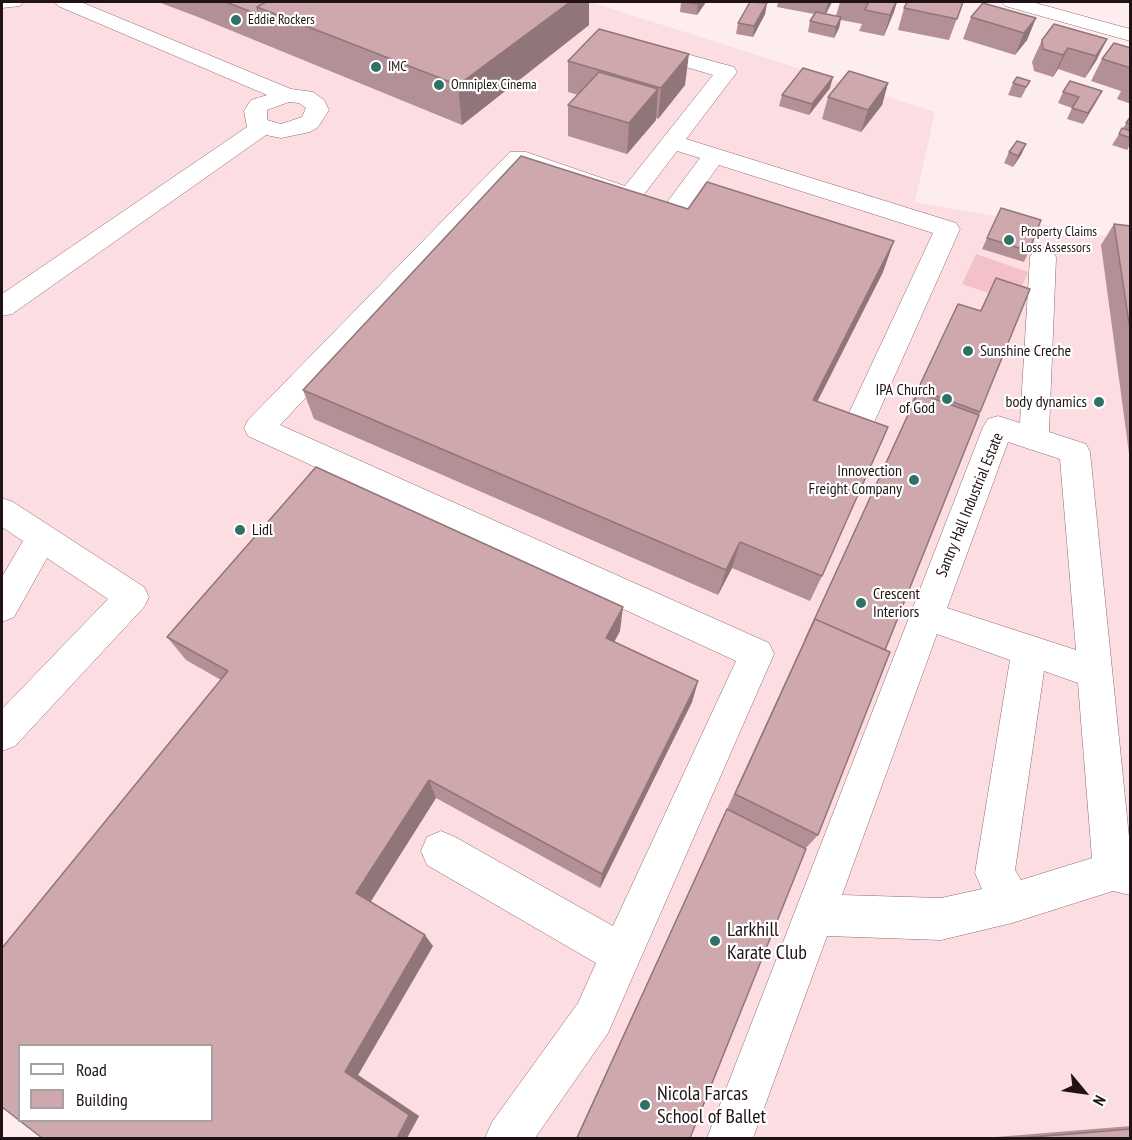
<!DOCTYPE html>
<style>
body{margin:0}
#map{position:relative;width:1132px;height:1140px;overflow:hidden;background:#feedef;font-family:"PT Sans Narrow",sans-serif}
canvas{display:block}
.frame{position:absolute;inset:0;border:3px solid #211315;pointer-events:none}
.legend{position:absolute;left:18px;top:1044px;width:195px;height:78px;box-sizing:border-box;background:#fff;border:2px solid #a6a1a1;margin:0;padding:8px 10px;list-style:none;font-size:18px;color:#211315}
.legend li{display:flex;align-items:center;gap:12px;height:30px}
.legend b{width:30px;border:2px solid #a6a1a1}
.north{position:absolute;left:1054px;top:1062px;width:60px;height:60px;-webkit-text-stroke:4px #fff;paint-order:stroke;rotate:119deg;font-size:16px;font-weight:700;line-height:24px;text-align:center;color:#211315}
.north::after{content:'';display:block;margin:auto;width:21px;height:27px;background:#211315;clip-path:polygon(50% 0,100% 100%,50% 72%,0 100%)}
</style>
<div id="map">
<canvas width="1132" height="1140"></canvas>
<div class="frame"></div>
<ul class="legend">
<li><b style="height:8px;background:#fff"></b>Road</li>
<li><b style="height:16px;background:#cfa8ad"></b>Building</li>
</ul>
<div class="north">N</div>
</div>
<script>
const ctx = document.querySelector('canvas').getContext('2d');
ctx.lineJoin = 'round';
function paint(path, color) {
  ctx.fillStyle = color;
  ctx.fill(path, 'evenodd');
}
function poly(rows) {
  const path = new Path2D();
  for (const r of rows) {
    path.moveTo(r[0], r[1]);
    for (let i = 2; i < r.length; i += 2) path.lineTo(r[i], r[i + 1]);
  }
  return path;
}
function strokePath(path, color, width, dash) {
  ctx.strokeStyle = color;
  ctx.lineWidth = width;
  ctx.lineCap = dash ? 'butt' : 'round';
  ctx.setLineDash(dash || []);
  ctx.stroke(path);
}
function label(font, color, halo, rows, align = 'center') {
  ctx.font = font + ' "PT Sans Narrow",sans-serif';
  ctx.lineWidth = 4.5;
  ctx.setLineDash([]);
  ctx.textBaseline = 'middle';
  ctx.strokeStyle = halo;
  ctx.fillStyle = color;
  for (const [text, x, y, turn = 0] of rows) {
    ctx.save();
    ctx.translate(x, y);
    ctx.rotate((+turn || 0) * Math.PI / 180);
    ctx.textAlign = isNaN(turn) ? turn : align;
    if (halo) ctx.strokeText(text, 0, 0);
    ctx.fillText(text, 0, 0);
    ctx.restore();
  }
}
paint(poly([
 [2,2,591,2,935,112,915,202,1130,240,1130,1138,96,1138,212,1120,212,1046,20,1046,2,1075]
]), '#fcdee2');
paint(poly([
 [976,254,1028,272,1015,302,962,284]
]), '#f5c1c8');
const minor = poly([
 [2,2,23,2,20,6,2,8,2,2],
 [55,2,81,2,291,89,313,92,324,100,329,110,318,127,310,132,281,138,266,135,12,314,2,316,2,294,247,127,244,111,251,100,267,95,58,6,55,2],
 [289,102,299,103,306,108,302,117,281,124,267,120,267,110,289,102],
 [1002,2,1032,2,1130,29,1130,41,1005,6,1002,2],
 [646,43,734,67,737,72,686,139,956,223,960,229,864,445,860,453,849,457,838,453,834,445,933,233,719,165,667,238,658,240,649,238,645,232,700,158,677,151,639,201,630,204,522,166,280,425,769,643,774,654,608,1033,535,1138,485,1138,492,1122,578,1003,596,963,427,865,421,851,427,837,441,831,455,837,613,926,736,661,248,436,244,428,248,420,510,152,526,152,625,186,713,75,639,53,636,49,639,45,646,43],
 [1043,248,1052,251,1056,257,1049,432,1086,444,1090,452,1130,847,1130,895,1113,891,1012,923,941,940,827,936,753,1138,707,1138,983,427,988,419,998,416,1020,423,1030,257,1034,251,1043,248],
 [1008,442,1060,459,1076,650,947,608,1008,442],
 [937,634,1010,660,975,873,982,889,941,898,842,895,937,634],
 [1044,671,1078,683,1092,858,1021,880,1015,870,1044,671],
 [2,498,13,502,144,587,149,597,144,607,15,746,2,751,2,709,108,599,47,558,14,617,2,622,2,577,23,541,2,527,2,498]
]);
strokePath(minor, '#906b70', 1);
paint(minor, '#fff');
paint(poly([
 [158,2,589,2,589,25,462,125,198,17],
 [681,2,706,2,697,15,680,12],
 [750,2,767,2,765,14,753,37,736,34,738,23],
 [778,2,832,2,826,14,836,16,840,2,897,2,884,36,859,31,862,24,841,20,839,28,834,38,808,32,810,21,814,14,777,7],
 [963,2,949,40,898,30,904,8],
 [971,17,1036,18,1027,40,1015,55,963,39],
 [1107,39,1096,61,1085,78,1058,69,1053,77,1034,71,1032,62,1042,40],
 [1131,48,1131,104,1117,99,1121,91,1091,81,1102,59],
 [568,61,685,85,658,119,656,118,656,120,627,154,568,136,568,105,578,95,568,92],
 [1030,81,1021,98,1008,95,1013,83],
 [888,83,882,105,861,132,822,119,828,97],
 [830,88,809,115,779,106,782,95],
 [1102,91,1096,102,1083,124,1067,119,1072,108,1058,103,1063,92],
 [1131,116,1131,143,1127,150,1112,145],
 [1026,144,1021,155,1013,167,1004,163,1009,152],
 [1001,208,1029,251,1024,262,982,249],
 [1114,224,1131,226,1131,468,1101,245],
 [883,272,817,401,822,576,810,601,732,568,718,595,314,419,303,390],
 [996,278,980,412,885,650,818,835,805,849,690,1138,576,1138,910,410,908,409,958,304,980,311],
 [620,631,614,642,698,681,692,702,600,888,436,798,370,902,433,946,358,1075,419,1116,407,1138,42,1138,221,680,186,660,167,637],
 [1131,1126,1131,1138,984,1138]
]), '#b29095');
paint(poly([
 [570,2,589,2,589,25,462,125,458,85],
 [700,2,706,2,697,15,698,4],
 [828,2,832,2,824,17],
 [896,2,897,2,894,12,884,36,890,15],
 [767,3,765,14,753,37,754,26],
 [841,17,839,28,834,38,836,27],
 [1036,18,1027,40,1015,55,1024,33],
 [1107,39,1096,61,1085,78,1096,56],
 [1068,48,1058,69,1053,77,1063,55],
 [689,54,685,85,658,119,661,88],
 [833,77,830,88,809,115,812,104],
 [888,83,882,105,861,132,868,110],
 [658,89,656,120,627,154,629,123],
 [1102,91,1096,102,1083,124,1088,113],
 [1026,144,1021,155,1013,167,1018,156],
 [894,241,883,272,804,428,813,400],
 [740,542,732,568,718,595,726,570],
 [623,607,620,631,604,661,606,638],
 [698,681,692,702,600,888,602,874],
 [429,780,436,798,368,906,356,893],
 [425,935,433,946,358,1075,419,1116,407,1138,397,1138,345,1072]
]), '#917679');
const building = poly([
 [226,2,266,2,257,7,259,15,226,2],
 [266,2,570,2,458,85,257,7,266,2],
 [685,2,700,2,698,4,685,2],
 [750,2,767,3,754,26,738,23,750,2],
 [863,2,896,2,890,15,865,10,868,3,863,2],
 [907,2,963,2,957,19,904,8,907,2],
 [983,3,1036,18,1024,33,971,17,983,3],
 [816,12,841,17,836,27,810,21,816,12],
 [1054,24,1107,39,1096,56,1068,48,1063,55,1043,49,1042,40,1054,24],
 [599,29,689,54,661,88,568,61,599,29],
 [1114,43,1131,48,1131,68,1102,59,1114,43],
 [803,68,833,77,812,104,782,95,803,68],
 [849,71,888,83,868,110,828,97,849,71],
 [599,72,658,89,629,123,568,105,599,72],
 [1017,77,1030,81,1026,87,1013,83,1017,77],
 [1070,81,1102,91,1088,113,1072,108,1079,97,1063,92,1070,81],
 [1131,116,1131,124,1126,123,1131,116],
 [1122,128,1131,131,1131,138,1119,134,1122,128],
 [1017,141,1026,144,1018,156,1009,152,1017,141],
 [521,156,688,209,707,182,894,241,813,400,888,427,822,576,740,542,726,570,303,390,521,156],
 [1001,208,1041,220,1029,251,987,238,1001,208],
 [1114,224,1131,226,1131,336,1114,224],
 [996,278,1030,289,980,412,918,389,958,304,981,311,996,278],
 [918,393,979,415,885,650,815,619,805,640,918,393],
 [316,467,623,607,606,638,698,681,602,874,429,780,356,893,425,935,345,1072,409,1115,397,1138,42,1138,2,1107,2,948,228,671,167,637,316,467],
 [20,1046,212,1046,212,1120,20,1120,20,1046],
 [815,619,890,652,818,835,735,794,815,619],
 [727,809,806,849,690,1138,577,1138,727,809],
 [1131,1129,1131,1138,1021,1138,1131,1129]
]);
paint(building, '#cfa8ad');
strokePath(building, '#917679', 1.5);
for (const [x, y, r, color] of [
 [236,20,6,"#2d7265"],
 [376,67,6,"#2d7265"],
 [439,85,6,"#2d7265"],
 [1009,240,6,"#2d7265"],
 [968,351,6,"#2d7265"],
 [947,399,6,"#2d7265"],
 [1099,402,6,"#2d7265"],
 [914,480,6,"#2d7265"],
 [240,530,6,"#2d7265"],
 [861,603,6,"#2d7265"],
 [715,941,6,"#2d7265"],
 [645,1105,6,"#2d7265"]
]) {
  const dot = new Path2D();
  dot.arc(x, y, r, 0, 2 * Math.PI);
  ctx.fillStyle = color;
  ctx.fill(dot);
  strokePath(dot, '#fff', 2);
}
label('14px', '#211315', '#fff', [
 ["Eddie Rockers",248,20],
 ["IMC",388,67],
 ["Omniplex Cinema",451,85],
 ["Property Claims",1021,232],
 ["Loss Assessors",1021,248]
], 'left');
label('16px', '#211315', '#fff', [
 ["Sunshine Creche",980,351],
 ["IPA Church",935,390,"right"],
 ["of God",935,408,"right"],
 ["body dynamics",1087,402,"right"],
 ["Innovection",902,471,"right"],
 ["Freight Company",902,489,"right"],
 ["Lidl",252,530],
 ["Crescent",873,594],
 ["Interiors",873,612]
], 'left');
label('16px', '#211315', '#fff', [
 ["Santry Hall Industrial Estate",970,505,-68]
]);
label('20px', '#211315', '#fff', [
 ["Larkhill",727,930],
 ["Karate Club",727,953],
 ["Nicola Farcas",657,1094],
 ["School of Ballet",657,1117]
], 'left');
</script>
